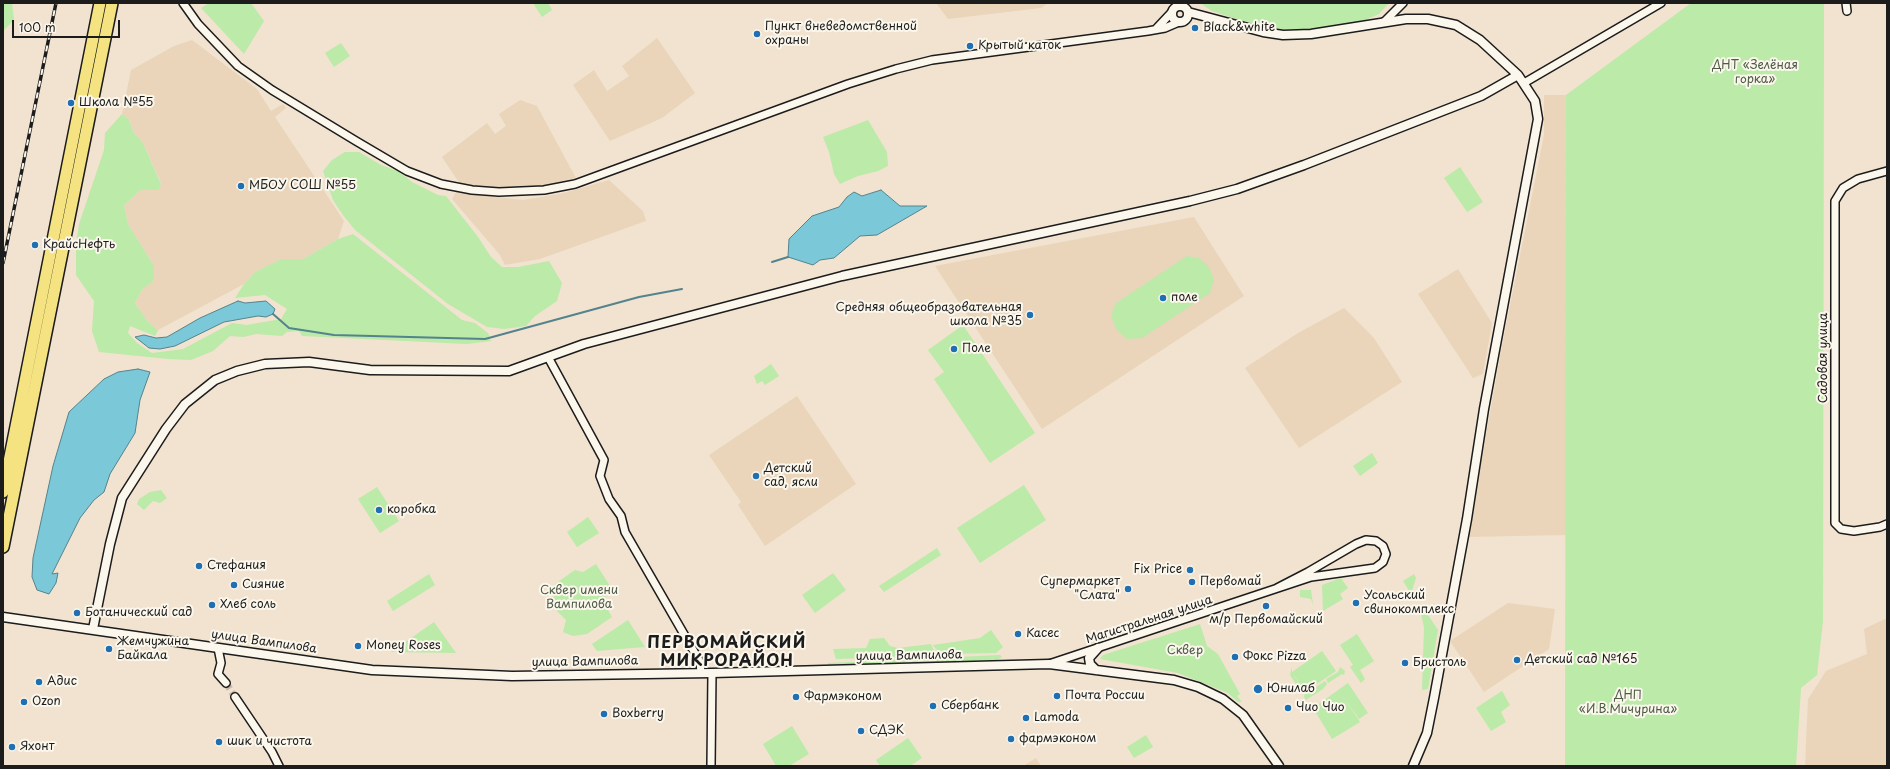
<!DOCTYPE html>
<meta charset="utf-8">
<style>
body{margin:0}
#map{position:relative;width:1890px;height:769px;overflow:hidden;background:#f1e3cf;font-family:"Playpen Sans",sans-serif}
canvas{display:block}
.frame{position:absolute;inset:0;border:4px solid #1c1c1c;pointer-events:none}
.scale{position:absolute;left:12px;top:20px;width:108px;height:18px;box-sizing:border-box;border:2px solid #1c1c1c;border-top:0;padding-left:5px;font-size:12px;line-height:14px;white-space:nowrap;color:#1c1c1c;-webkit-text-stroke:3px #fbf7ec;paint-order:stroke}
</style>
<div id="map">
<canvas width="1890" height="769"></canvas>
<div class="frame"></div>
<div class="scale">100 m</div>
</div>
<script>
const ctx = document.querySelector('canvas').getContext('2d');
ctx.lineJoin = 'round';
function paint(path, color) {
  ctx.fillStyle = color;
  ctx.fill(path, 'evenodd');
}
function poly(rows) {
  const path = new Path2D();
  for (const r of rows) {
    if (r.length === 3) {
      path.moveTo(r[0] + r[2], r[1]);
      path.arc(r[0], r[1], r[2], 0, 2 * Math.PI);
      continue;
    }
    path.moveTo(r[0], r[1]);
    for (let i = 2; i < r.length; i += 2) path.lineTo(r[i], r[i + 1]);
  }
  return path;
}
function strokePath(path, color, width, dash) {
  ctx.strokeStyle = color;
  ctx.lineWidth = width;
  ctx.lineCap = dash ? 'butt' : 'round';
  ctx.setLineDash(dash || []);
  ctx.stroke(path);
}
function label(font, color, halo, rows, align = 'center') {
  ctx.font = font + ' "Playpen Sans",sans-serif';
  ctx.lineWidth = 4;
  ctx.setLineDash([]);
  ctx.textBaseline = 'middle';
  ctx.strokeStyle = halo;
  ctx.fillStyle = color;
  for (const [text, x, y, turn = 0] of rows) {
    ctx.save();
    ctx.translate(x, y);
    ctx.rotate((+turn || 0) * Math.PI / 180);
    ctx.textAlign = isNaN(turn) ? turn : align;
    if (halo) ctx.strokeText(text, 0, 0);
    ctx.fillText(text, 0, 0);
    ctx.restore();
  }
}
paint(poly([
 [936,3,1048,3,1041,8,948,19],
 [657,38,695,93,662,118,610,141,573,85,594,70,607,91,629,76,622,66],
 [192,40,257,89,271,111,283,104,286,108,275,117,344,221,338,239,303,259,281,259,255,272,244,284,158,330,148,322,135,303,142,290,153,280,154,266,128,224,124,205,141,190,159,190,161,183,143,143,134,133,129,120,122,114,131,70,174,46],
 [1544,95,1566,95,1566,535,1468,537,1501,351,1544,135],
 [520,100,537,106,576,178,543,186,508,188,482,188,460,184,442,157,487,123,495,134,506,126,499,114],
 [609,180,643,211,646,221,540,259,505,265,500,255,452,199,456,192,523,200,564,193],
 [1194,217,1244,296,1042,429,935,266],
 [1458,269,1492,323,1483,374,1473,378,1418,294],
 [1344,308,1374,338,1402,382,1299,448,1245,368,1298,333],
 [797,396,856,484,765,546,738,505,741,502,709,455],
 [1508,603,1555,609,1549,649,1484,692,1450,641],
 [1887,618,1887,766,1805,766,1808,699,1826,671,1867,654,1864,629],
 [1036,758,1041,766,1023,766]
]), '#ead5bb');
paint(poly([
 [3,3,12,3,14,20,3,31],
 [105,3,107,3,5,515,3,515],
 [209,3,251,3,264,21,244,54,201,8],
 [533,3,548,3,552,10,542,17],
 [1200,3,1389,3,1379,14,1349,27,1299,33,1261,26,1233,18,1212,11],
 [1691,3,1824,3,1823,621,1817,675,1801,688,1796,766,1565,766,1566,95],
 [341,43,350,56,334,67,325,53],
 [122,114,129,120,134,133,143,143,161,184,159,190,141,190,124,205,128,224,154,266,154,280,142,290,135,303,148,322,158,330,155,336,130,326,128,333,137,343,152,353,183,349,232,323,246,325,281,319,287,309,265,295,235,298,244,284,255,272,281,259,303,259,338,239,353,234,462,320,475,323,488,333,491,341,467,344,302,336,299,331,287,332,282,336,256,334,243,337,230,336,213,351,191,360,168,359,99,352,92,331,94,301,76,275,76,244,79,224,104,150,105,133],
 [868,120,887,152,888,166,878,171,858,176,840,184,834,174,829,152,823,137],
 [345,152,359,152,381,165,398,171,412,182,438,195,446,196,478,237,491,257,502,267,518,267,549,261,562,283,557,301,535,316,526,326,504,329,487,327,448,304,355,230,343,215,333,200,323,171,332,160],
 [1460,167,1483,202,1467,212,1444,178],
 [1187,256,1199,258,1209,267,1214,280,1210,293,1142,338,1127,339,1116,329,1111,315,1116,303],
 [963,325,1035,433,990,463,934,379,944,372,928,350],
 [771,364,779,376,765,385,762,381,757,384,754,376],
 [1372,453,1378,463,1360,476,1353,466],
 [1024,485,1046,520,980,563,957,528],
 [377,487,399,521,380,533,358,499],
 [161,490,167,498,160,503,153,501,144,510,137,504,139,499,150,492],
 [588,517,599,533,577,547,567,532],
 [937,548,941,555,884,592,879,586],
 [596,564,612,589,603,601,612,617,587,634,573,636,563,632,566,620,555,609,553,592,555,584,575,570,583,572],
 [833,573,846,590,815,613,802,595],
 [429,574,435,585,393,611,387,601],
 [1414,574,1416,578,1411,594,1403,581],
 [1341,578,1348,588,1340,594,1343,599,1323,611,1322,585],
 [1300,590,1311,590,1313,605,1311,599,1300,597],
 [1421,614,1428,615,1438,630,1428,689,1422,690,1424,627],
 [628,620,645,647,597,651,592,644],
 [434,622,456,653,391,652],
 [1200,624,1207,646,1218,654,1240,694,1237,696,1242,702,1238,702,1228,693,1178,673,1100,659,1103,655],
 [991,630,1003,647,996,653,944,654,936,649,933,645,980,638],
 [1357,634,1374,661,1360,670,1365,679,1361,683,1350,667,1353,665,1340,645],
 [884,638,890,646,898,648,931,644,933,649,939,655,836,659,833,649,866,648,870,639],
 [1322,651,1336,671,1305,692,1292,672,1302,689,1300,690,1290,675,1292,667,1292,672],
 [1000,655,1002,657,994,662,828,667,828,663],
 [1340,667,1345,671,1344,675,1342,674,1328,683,1326,679,1338,672],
 [1325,681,1327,684,1323,689,1306,700,1304,697,1305,692,1306,694],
 [1348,683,1368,713,1359,719,1343,696,1360,722,1332,739,1313,708],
 [1502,691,1510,705,1501,712,1506,722,1491,731,1476,708],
 [792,726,809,754,789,766,776,766,763,744],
 [1146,735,1153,747,1134,758,1127,747],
 [908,738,922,758,910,766,880,766,876,760]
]), '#bbeaa9');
const water = poly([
 [881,190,900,206,927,206,877,235,860,236,834,258,820,260,813,265,788,257,789,239,812,216,839,207,847,197,854,192,862,196,881,190],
 [238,301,245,303,266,301,275,309,273,314,266,317,258,316,224,322,175,346,160,349,149,348,135,337,144,335,156,338,167,337,200,318,238,301],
 [138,369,150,372,140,400,135,433,110,474,104,492,94,500,80,518,52,574,58,573,56,583,49,594,37,590,32,577,33,558,53,466,69,412,104,379,118,372,138,369]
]);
paint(water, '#7ac8d8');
strokePath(water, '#54838d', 1);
strokePath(poly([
 [772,262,788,257],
 [273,314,289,328,334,335,485,339,639,297,682,289]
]), '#54838d', 2);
strokePath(poly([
 [226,683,235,697]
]), '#c6bbab', 7, [7, 3.5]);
const minor = poly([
 [183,3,198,24,238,66,272,90,356,141,407,171,441,184,472,190,499,192,544,190,575,184,848,84,896,69,932,60,1148,31,1165,28,1179,22],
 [1846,3,1847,11],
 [1384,22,1403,3],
 [1156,29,1172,12],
 [1524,83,1661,3],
 [1887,171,1858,179,1843,188,1835,201,1835,523,1841,529,1854,531,1880,527,1887,524],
 [548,357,604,460,600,476,609,499,621,516,625,532,700,662,701,673],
 [218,648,221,663,218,674,226,683],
 [1049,664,1311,577,1375,568,1383,562,1386,554,1383,546,1376,541,1366,540,1356,544,1308,572,1277,588],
 [235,697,272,752,279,766],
 [711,766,712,673]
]);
const tertiary = poly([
 [1180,14,8],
 [1188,12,1263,32,1283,35,1311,34,1406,19,1428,19,1456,25,1480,40,1518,75],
 [3,617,372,670,512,676,712,673,1049,664,1174,680,1198,687,1223,699,1243,715,1279,766],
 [93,629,110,544,122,498,166,429,185,404,215,380,237,371,265,364,309,362,370,370,509,371,584,344,842,276,1190,201,1237,189,1304,165,1481,96,1518,75,1535,101,1538,119,1484,409,1467,519,1434,698,1427,733,1413,766],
 [1096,670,1090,664,1089,658,1098,648]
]);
const primary = poly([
 [3,492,100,3],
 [3,547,112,3]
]);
strokePath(minor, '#1c1c1c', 10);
strokePath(tertiary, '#1c1c1c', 11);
strokePath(primary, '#1c1c1c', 14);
strokePath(minor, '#fbf7ec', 7);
strokePath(tertiary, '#fbf7ec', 8);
strokePath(primary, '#f5e382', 11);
const rail = poly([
 [3,263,56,3]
]);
strokePath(rail, '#1c1c1c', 3.5);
strokePath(rail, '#fbf7ec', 2, [6]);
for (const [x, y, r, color] of [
 [1195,28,4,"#1f6fb2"],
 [757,34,4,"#1f6fb2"],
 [970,46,4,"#1f6fb2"],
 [71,103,4,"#1f6fb2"],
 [241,186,4,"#1f6fb2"],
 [35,245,4,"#1f6fb2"],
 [1163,298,4,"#1f6fb2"],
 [1030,315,4,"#1f6fb2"],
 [954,349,4,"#1f6fb2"],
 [756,476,4,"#1f6fb2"],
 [379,510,4,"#1f6fb2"],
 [199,566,4,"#1f6fb2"],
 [1190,570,4,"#1f6fb2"],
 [1192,582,4,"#1f6fb2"],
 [234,585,4,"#1f6fb2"],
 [1128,589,4,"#1f6fb2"],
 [1356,603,4,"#1f6fb2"],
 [212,605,4,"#1f6fb2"],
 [1266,606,4,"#1f6fb2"],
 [77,613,4,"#1f6fb2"],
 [1018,634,4,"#1f6fb2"],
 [358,646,4,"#1f6fb2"],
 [109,649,4,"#1f6fb2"],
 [1235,657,4,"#1f6fb2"],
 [1517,660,4,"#1f6fb2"],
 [1405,663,4,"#1f6fb2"],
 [39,682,4,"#1f6fb2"],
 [1258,689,5,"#1f6fb2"],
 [1057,696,4,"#1f6fb2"],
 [796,697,4,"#1f6fb2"],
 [24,702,4,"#1f6fb2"],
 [933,706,4,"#1f6fb2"],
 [1288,708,4,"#1f6fb2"],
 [604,714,4,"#1f6fb2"],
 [1026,718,4,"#1f6fb2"],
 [861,731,4,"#1f6fb2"],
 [1011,739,4,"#1f6fb2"],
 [219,742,4,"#1f6fb2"],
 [12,747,4,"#1f6fb2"]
]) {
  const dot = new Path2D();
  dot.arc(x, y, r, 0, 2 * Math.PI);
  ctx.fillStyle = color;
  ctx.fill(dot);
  strokePath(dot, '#fbf7ec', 1.5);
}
label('12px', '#1c1c1c', '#fbf7ec', [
 ["Пункт вневедомственной",765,27],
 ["охраны",765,41],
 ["Black&white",1203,28],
 ["Крытый каток",978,46],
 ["Школа №55",79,103],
 ["МБОУ СОШ №55",249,186],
 ["КрайсНефть",43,245],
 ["поле",1171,298],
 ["Средняя общеобразовательная",1022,308,"right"],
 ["школа №35",1022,322,"right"],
 ["Поле",962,349],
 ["Детский",764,469],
 ["сад, ясли",764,483],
 ["коробка",387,510],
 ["Стефания",207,566],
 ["Fix Price",1182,570,"right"],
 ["Супермаркет",1120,582,"right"],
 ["\"Слата\"",1120,596,"right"],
 ["Первомай",1200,582],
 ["Сияние",242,585],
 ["Усольский",1364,596],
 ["свинокомплекс",1364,610],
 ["Хлеб соль",220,605],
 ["Ботанический сад",85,613],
 ["м/р Первомайский",1266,620,"center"],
 ["Касес",1026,634],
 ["Жемчужина",117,642],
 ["Байкала",117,656],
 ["Money Roses",366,646],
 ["Фокс Pizza",1243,657],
 ["Детский сад №165",1525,660],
 ["Бристоль",1413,663],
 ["Адис",47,682],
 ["Юнилаб",1267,689],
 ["Почта России",1065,696],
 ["Фармэконом",804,697],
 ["Ozon",32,702],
 ["Сбербанк",941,706],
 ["Чио Чио",1296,708],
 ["Boxberry",612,714],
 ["Lamoda",1034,718],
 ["СДЭК",869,731],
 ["фармэконом",1019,739],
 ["шик и чистота",227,742],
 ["Яхонт",20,747]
], 'left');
label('12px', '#4c5a46', '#fbf7ec', [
 ["ДНТ «Зелёная",1755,66],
 ["горка»",1755,80],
 ["Сквер имени",579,591],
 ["Вампилова",579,605],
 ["Сквер",1185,651],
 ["ДНП",1628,696],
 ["«И.В.Мичурина»",1628,710]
]);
label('12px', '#1c1c1c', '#fbf7ec', [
 ["Садовая улица",1824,358,-90],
 ["Магистральная улица",1149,620,-18],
 ["улица Вампилова",264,642,8],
 ["улица Вампилова",909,656,-1],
 ["улица Вампилова",585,662,-1]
]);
ctx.letterSpacing = '1px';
label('bold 16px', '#1c1c1c', '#fbf7ec', [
 ["ПЕРВОМАЙСКИЙ",727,644],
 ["МИКРОРАЙОН",727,662]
]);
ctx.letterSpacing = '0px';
</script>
